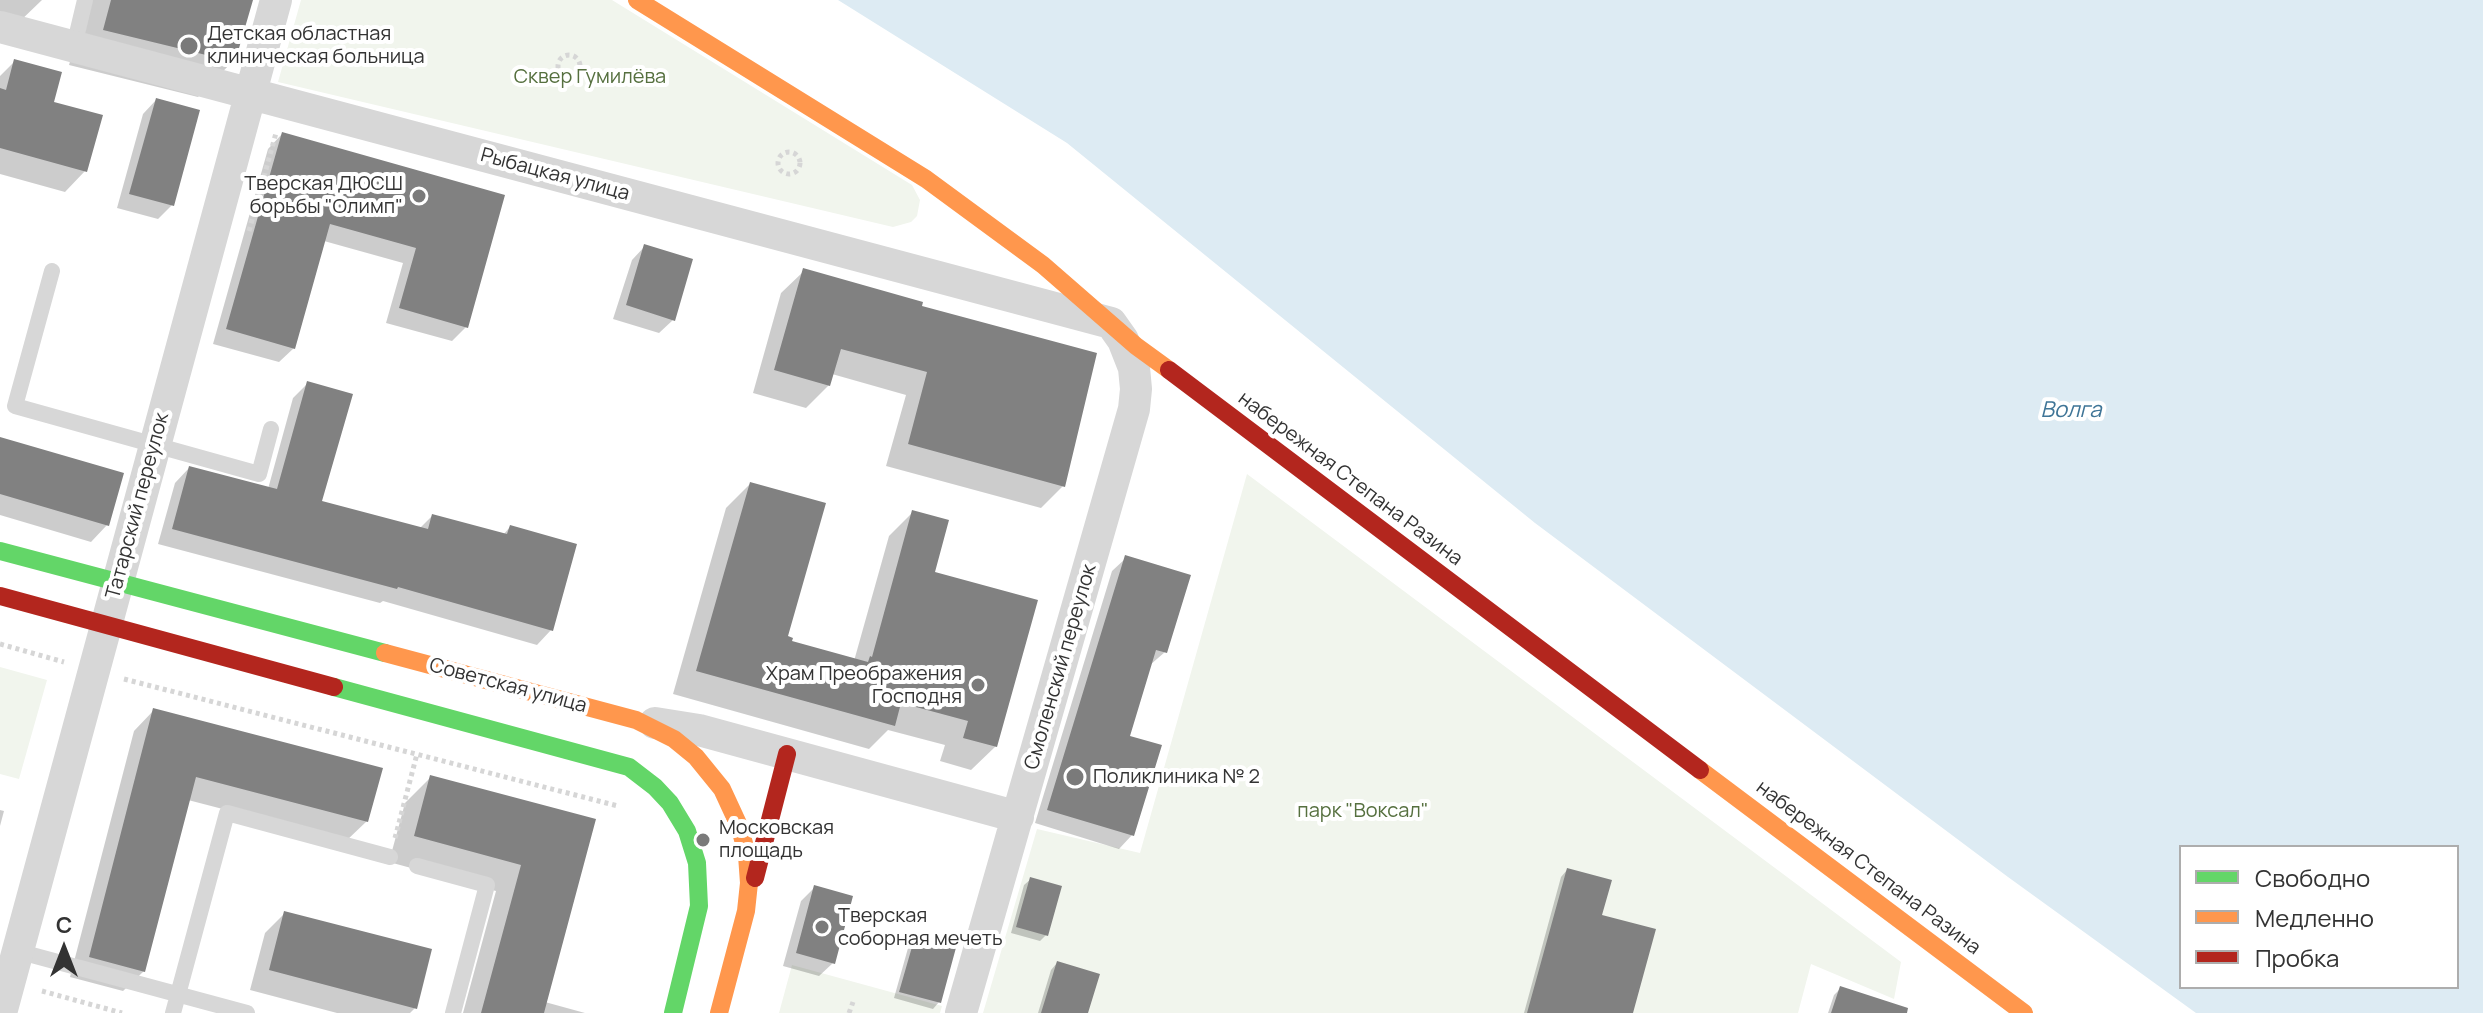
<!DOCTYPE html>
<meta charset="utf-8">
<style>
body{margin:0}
#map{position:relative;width:2483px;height:1013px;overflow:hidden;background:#fff;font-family:Manrope,sans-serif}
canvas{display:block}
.legend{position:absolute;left:2179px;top:845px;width:280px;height:144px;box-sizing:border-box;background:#fff;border:2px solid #adadad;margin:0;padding:10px 14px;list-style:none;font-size:24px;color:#333}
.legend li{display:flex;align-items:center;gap:16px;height:40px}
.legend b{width:40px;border:2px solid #adadad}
.north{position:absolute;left:24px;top:909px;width:80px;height:80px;-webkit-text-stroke:6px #fff;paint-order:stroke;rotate:0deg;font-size:22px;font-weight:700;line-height:32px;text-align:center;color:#333}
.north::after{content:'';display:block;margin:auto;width:28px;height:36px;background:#333;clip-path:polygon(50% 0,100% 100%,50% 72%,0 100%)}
</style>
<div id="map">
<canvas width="2483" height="1013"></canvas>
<ul class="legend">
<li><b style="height:10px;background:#63d668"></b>Свободно</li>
<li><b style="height:10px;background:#ff974d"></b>Медленно</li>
<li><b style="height:10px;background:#b3261e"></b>Пробка</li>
</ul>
<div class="north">С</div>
</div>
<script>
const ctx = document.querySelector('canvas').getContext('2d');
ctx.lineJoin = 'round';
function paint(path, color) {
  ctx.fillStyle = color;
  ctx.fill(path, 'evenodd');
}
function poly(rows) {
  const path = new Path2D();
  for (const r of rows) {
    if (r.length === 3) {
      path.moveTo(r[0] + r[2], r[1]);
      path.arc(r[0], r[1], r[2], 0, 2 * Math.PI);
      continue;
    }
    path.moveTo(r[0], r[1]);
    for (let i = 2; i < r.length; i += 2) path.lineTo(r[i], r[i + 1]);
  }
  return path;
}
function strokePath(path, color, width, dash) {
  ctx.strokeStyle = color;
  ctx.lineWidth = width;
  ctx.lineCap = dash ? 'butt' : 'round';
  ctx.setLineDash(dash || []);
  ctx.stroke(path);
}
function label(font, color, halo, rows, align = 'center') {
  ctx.font = font + ' Manrope,sans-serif';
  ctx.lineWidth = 8;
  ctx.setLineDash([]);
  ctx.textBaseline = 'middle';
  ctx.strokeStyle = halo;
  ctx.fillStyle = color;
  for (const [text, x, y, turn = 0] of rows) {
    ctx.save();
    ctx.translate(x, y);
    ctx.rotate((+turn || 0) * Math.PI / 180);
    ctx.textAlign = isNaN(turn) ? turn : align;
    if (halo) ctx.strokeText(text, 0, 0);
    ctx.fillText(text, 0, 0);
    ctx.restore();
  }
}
paint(poly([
 [301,0,612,0,912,185,920,200,917,216,911,222,893,227,278,82],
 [1247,474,1901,962,1894,999,1811,964,1798,1013,983,1013,1037,829,1140,853],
 [0,667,47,680,19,779,0,774],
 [792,965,942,1006,940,1013,779,1013]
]), '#f1f5ed');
paint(poly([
 [838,0,2483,0,2483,1013,2196,1013,2008,877,1535,523,1067,143],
 [2181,847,2457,847,2457,987,2181,987]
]), '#ddebf3');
paint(poly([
 [0,0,42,0,16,25,0,21],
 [87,0,251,0,233,61,198,97,69,65],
 [15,61,52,104,85,171,65,192,0,174,0,76],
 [156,100,172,205,158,219,117,208,143,114],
 [282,134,503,197,466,327,452,341,386,323,403,263,324,241,294,348,279,362,213,344,268,149],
 [645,246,673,320,659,333,613,319,632,260],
 [804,271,919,307,1063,486,1041,508,886,466,906,395,832,374,829,385,806,408,753,393,781,293],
 [308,383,320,503,419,529,432,516,503,535,510,527,551,630,537,645,383,601,380,603,158,544,175,483,189,468,268,489,293,398],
 [0,439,107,525,91,542,0,515],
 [750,484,786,638,789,643,854,661,889,536,913,512,996,746,971,770,940,761,945,745,888,730,869,749,673,694,726,508],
 [1126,558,1165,652,1150,665,1128,737,1132,835,1119,849,1035,823,1112,571],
 [154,710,367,821,346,841,188,800,144,971,123,991,70,977,134,731],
 [431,777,594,821,545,1002,585,1013,463,1013,496,891,389,862,405,803],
 [0,810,4,811,0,826],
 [1567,870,1600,916,1631,1013,1524,1013,1561,877],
 [1031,879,1046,935,1040,941,1011,933,1024,885],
 [814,888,833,963,819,976,783,966,801,901],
 [285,913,415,1008,410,1013,337,1013,250,990,265,933],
 [916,935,939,1002,933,1009,894,998,910,941],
 [1057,963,1086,1013,1038,1013,1051,970],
 [1841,988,1892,1013,1828,1013,1834,995]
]), '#0003');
paint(poly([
 [111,0,253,0,235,62,103,30],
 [14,59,62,72,54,102,103,115,87,172,0,148,0,88,6,90],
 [156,98,200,110,174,206,129,194],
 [282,132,505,195,468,328,399,308,416,248,330,224,295,349,226,329],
 [644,244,693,259,675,321,626,305],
 [803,268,923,302,922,306,1097,353,1065,487,908,444,927,372,841,349,830,386,774,370],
 [307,381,353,394,322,501,428,529,432,514,507,534,510,525,577,544,553,631,398,587,397,589,172,529,189,466,277,489],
 [0,437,124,473,109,526,0,494],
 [750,482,826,503,788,636,793,638,792,641,868,662,870,656,872,657,912,510,949,520,935,572,1038,600,997,747,963,738,968,721,901,703,895,726,696,671],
 [1125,555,1191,575,1167,653,1156,650,1130,736,1162,745,1134,836,1047,810],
 [153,708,383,768,368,822,196,777,145,972,89,957],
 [430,775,596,819,544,1013,481,1013,521,865,414,836],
 [1567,868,1612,880,1602,915,1656,929,1633,1013,1527,1013],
 [1030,877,1062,886,1048,936,1016,927],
 [814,885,853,896,835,964,796,953],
 [284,911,432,949,417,1009,269,970],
 [916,933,957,944,941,1003,899,992],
 [1057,961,1100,974,1088,1013,1041,1013],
 [1840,986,1908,1008,1907,1013,1831,1013]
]), '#818181');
strokePath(poly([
 [569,66,11],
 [789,163,11],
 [249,231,276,133],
 [0,644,64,662],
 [124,679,618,806],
 [395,838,417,754],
 [42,991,122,1013],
 [849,1013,853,1002]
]), '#d6d6d6', 5, [4, 4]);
strokePath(poly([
 [74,46,85,0],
 [52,271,15,406,259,474,271,429],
 [417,866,487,885,453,1013],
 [17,951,247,1013],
 [173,1013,227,813,390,857]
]), '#d7d7d7', 16);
strokePath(poly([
 [0,27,1111,323,1123,340,1134,368,1136,389,1134,409,961,1013],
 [655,723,699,730,1018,817],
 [1,1013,276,0]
]), '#d7d7d7', 32);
strokePath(poly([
 [0,551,385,653],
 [334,687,629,767,655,787,670,803,687,831,697,863,699,906,673,1013]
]), '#63d668', 18);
strokePath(poly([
 [637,0,926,179,1043,265,1136,346,1169,370],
 [385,653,636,720,674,739,696,757,722,789,740,828,747,855,749,883,746,911,719,1013],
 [1700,770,2024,1013]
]), '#ff974d', 18);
strokePath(poly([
 [1169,370,1700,770],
 [0,596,334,687],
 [755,878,787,754]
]), '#b3261e', 18);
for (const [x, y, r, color] of [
 [189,46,10,"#7a7a7a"],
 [419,196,8,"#7a7a7a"],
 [978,685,8,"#7a7a7a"],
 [1075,777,10,"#7a7a7a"],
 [703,840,8,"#7a7a7a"],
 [822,927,8,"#7a7a7a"]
]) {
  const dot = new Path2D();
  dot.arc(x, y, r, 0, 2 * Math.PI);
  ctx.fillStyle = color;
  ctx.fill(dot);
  strokePath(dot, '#fff', 3);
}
label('20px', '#333', '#fff', [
 ["Детская областная",207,34],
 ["клиническая больница",207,57],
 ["Тверская ДЮСШ",403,184,"right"],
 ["борьбы \"Олимп\"",403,207,"right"],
 ["Храм Преображения",962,674,"right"],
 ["Господня",962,697,"right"],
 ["Поликлиника № 2",1093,777],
 ["Московская",719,828],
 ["площадь",719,851],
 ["Тверская",838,916],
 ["соборная мечеть",838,939]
], 'left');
label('20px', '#56703f', '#fff', [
 ["Сквер Гумилёва",590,77],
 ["парк \"Воксал\"",1363,811]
]);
label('20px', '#333', '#fff', [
 ["Рыбацкая улица",555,175,15],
 ["набережная Степана Разина",1350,479,37],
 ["Татарский переулок",138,506,-75],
 ["Смоленский переулок",1061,667,-74],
 ["Советская улица",508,686,15],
 ["набережная Степана Разина",1868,868,37]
]);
label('italic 22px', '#3f7597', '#fff', [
 ["Волга",2071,411]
]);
</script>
